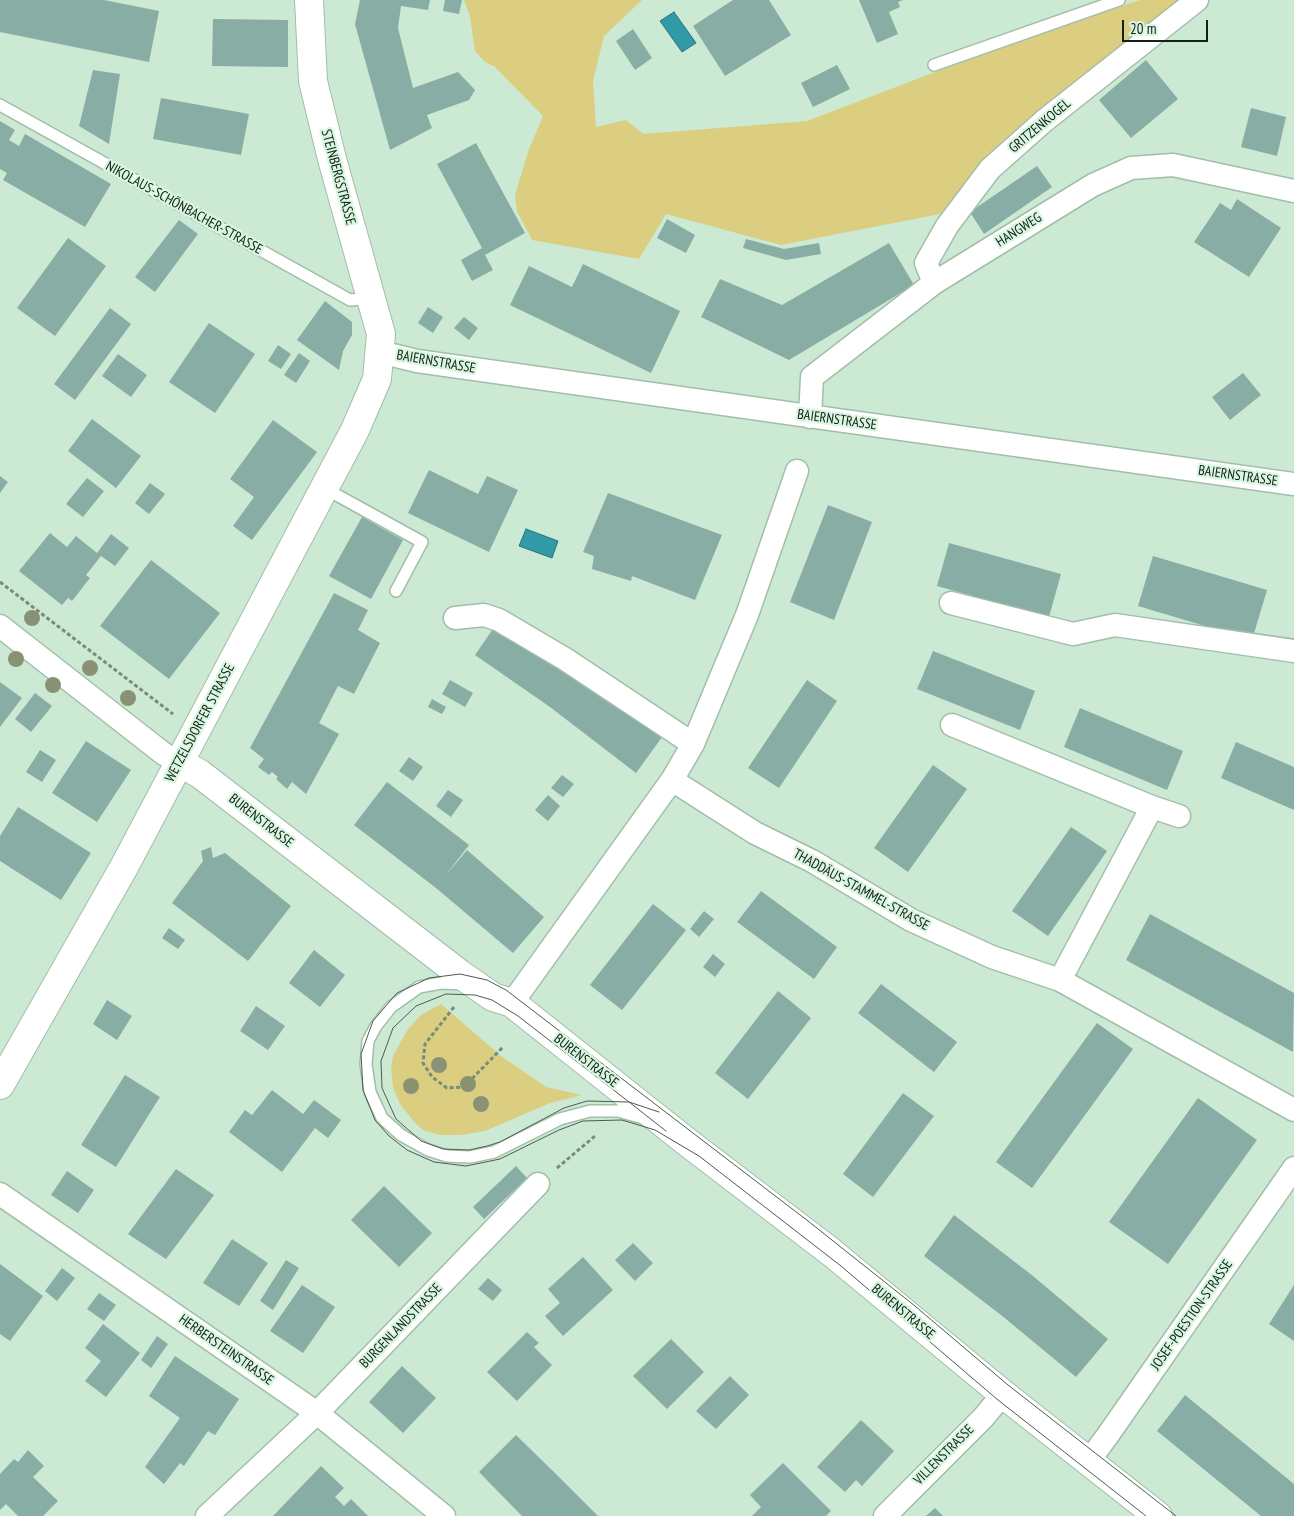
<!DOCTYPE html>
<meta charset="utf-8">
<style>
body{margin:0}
#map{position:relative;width:1294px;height:1516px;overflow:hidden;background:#cce9d4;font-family:"PT Sans Narrow",sans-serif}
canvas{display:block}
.scale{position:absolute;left:1122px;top:20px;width:86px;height:22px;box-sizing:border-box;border:2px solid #152018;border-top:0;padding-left:6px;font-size:15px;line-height:18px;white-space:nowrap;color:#152018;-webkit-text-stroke:4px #d9f6e1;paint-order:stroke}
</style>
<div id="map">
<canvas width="1294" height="1516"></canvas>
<div class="scale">20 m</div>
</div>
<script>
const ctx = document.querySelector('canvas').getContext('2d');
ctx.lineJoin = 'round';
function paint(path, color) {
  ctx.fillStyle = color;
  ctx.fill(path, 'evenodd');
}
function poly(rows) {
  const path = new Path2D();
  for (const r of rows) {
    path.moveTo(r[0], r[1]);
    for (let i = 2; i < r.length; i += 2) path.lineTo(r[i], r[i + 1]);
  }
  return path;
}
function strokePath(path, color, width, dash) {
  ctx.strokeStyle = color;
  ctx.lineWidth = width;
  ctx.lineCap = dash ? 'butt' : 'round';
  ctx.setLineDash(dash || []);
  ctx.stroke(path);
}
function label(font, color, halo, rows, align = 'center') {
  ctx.font = font + ' "PT Sans Narrow",sans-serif';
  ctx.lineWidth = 4.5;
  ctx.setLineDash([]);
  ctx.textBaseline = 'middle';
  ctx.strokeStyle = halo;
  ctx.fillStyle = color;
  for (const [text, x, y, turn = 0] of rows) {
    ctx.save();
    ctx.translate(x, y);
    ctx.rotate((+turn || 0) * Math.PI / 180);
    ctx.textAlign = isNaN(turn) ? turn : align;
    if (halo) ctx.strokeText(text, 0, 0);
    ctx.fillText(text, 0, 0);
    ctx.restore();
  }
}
paint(poly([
 [464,0,642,0,604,36,593,81,596,127,626,120,643,134,807,121,1045,30,1140,0,1187,0,945,213,781,245,666,214,639,259,532,240,517,211,515,195,529,149,543,116,495,67,485,62,475,51,470,16],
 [441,1004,501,1056,546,1087,582,1095,550,1103,485,1131,460,1135,439,1135,423,1130,414,1122,400,1104,393,1088,391,1069,393,1056,408,1029,421,1015]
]), '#dbce81');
const water = poly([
 [674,12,696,43,682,52,660,21,674,12],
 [526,529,558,541,552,558,519,546,526,529]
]);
paint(water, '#319aa7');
strokePath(water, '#29757c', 1);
paint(poly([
 [0,0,104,0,159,11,149,62,0,32],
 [360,0,430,0,428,10,401,6,398,28,413,88,458,72,475,90,469,100,427,115,432,128,390,150,355,24],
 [445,0,462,0,459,14,443,11],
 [733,0,769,0,791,35,725,76,693,26],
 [859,0,903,0,898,2,900,7,889,12,898,34,877,43],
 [213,19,288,20,288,67,212,66],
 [633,29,652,58,635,70,616,41],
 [1146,60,1178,99,1131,138,1099,100],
 [837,65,850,89,813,107,801,83],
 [93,70,120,74,109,144,79,126],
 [161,98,249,114,241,155,153,139],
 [1251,108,1286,117,1277,156,1241,147],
 [0,121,15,130,9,140,19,146,25,134,111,184,85,227,3,180,7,173,0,169],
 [476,143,525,233,485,255,493,270,472,281,461,260,482,248,437,164],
 [1037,166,1052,187,984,234,970,212],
 [1237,199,1281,228,1249,277,1194,242,1220,203,1231,210],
 [667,219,695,235,686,253,657,238],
 [179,220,198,234,155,292,135,277],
 [68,238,106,266,55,336,17,308],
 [746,239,784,249,819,243,821,254,786,260,743,248],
 [889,243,914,285,789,360,701,317,720,279,782,305],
 [583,264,680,311,651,373,510,305,529,266,572,287],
 [325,301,352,322,352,335,343,351,339,370,297,340],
 [428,307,443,317,433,333,418,323],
 [110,308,131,324,75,400,54,384],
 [464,317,478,328,469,340,454,328],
 [209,323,255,354,215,413,169,382],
 [278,345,291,354,281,369,268,361],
 [299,353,310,361,296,383,284,375],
 [118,354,147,375,131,397,102,376],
 [1243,373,1261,395,1230,420,1212,397],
 [92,419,141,456,116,488,68,451],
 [273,420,317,452,252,540,233,526,254,497,230,479],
 [429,470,478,494,487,476,518,490,489,552,408,513],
 [0,476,8,482,0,493],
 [87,478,104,491,83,517,66,504],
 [150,483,165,494,149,514,135,503],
 [608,493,722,535,695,600,632,576,631,581,592,569,594,556,583,552],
 [828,505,872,522,834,620,790,602],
 [362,517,403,540,371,599,329,576],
 [50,533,67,547,76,536,97,553,111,534,129,548,115,566,101,556,86,575,90,578,72,601,68,598,62,605,19,571],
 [949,543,1061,574,1049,617,937,586],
 [1153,556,1267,590,1252,640,1138,606],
 [151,560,220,613,169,679,100,626],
 [334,593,368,610,358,630,380,643,354,694,338,686,319,723,339,734,306,794,292,782,287,789,276,779,278,777,272,772,269,775,258,767,264,759,250,748],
 [499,620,665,733,636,773,550,707,475,655],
 [933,651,1035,691,1020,730,917,689],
 [450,680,473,693,465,707,442,694],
 [807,680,837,701,779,788,748,768],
 [0,682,22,698,0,727],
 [35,693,52,706,31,732,15,719],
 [432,699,446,707,442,714,428,707],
 [1080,708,1183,751,1167,790,1064,747],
 [86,741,131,770,97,822,52,793],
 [1236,742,1294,767,1294,810,1221,778],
 [40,750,56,760,42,782,26,772],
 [409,757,423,767,413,781,399,771],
 [933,765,967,789,908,872,874,848],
 [562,775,574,784,563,797,551,788],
 [387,782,469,845,445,876,467,850,544,917,513,953,436,888,354,825],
 [448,790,463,800,451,817,436,806],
 [548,795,560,806,548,821,535,810],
 [18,807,91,853,61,900,0,861,0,836],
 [1071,827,1107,851,1048,936,1012,911],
 [211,847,213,858,225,853,291,906,248,961,172,903,203,861,201,851],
 [761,891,837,947,814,979,737,922],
 [653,904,686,930,622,1010,590,985],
 [704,911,714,919,699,937,690,929],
 [1150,914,1294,993,1293,1052,1126,960],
 [169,928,185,940,178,949,162,938],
 [314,950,345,975,320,1007,289,983],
 [713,954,725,964,715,977,703,967],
 [881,984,957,1042,934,1072,858,1013],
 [778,991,811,1018,748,1099,715,1073],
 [107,1000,132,1016,117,1040,93,1024],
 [256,1006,285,1026,268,1050,240,1031],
 [1097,1023,1133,1049,1032,1188,996,1162],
 [125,1075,160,1097,116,1167,81,1145],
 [272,1090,303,1114,314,1100,341,1120,328,1138,315,1128,282,1172,229,1132,245,1110,252,1115],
 [903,1093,934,1116,873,1197,843,1174],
 [1198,1098,1257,1140,1168,1264,1109,1222],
 [516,1166,527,1178,484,1219,473,1207],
 [176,1169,214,1195,166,1259,128,1234],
 [67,1171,94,1190,78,1213,51,1195],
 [384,1186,432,1233,399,1267,351,1220],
 [954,1215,1033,1276,1108,1339,1076,1377,1001,1315,924,1256],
 [232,1239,268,1263,239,1306,203,1283],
 [633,1243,653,1263,635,1281,615,1260],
 [583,1257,613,1290,563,1336,545,1316,560,1303,548,1289],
 [286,1260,299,1268,273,1310,260,1301],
 [0,1264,43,1296,10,1341,0,1334],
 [62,1268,75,1278,57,1301,45,1291],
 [488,1278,502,1290,493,1301,478,1289],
 [302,1285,335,1307,303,1353,270,1331],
 [1294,1285,1294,1341,1269,1324],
 [99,1293,116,1305,104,1321,87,1309],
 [103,1324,140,1353,106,1397,85,1381,101,1361,85,1348],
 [527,1332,539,1343,534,1347,552,1365,517,1401,487,1372],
 [157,1336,168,1344,151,1368,141,1360],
 [671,1339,704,1372,667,1409,633,1376],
 [175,1356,239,1399,215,1435,208,1431,184,1466,180,1463,164,1484,145,1467,180,1418,149,1396],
 [402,1366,436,1398,403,1433,369,1402],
 [730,1376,749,1395,716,1429,696,1411],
 [1185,1395,1294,1484,1294,1516,1261,1516,1157,1431],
 [861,1420,894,1451,862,1486,856,1480,845,1492,817,1467],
 [516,1435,559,1477,598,1516,522,1516,479,1472],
 [28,1450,44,1466,33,1477,58,1501,43,1516,18,1516,6,1504,0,1510,0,1474,14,1459,18,1462],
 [783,1463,831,1511,826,1516,752,1516,761,1507,750,1495],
 [321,1466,344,1488,335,1497,344,1506,351,1499,368,1516,273,1516],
 [935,1508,943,1516,926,1516]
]), '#88ada5');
const service = poly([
 [934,65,1119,0],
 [0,105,350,300,371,298],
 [324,488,422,542,396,591],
 [463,984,441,983,419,987,391,1007,376,1026,368,1041,366,1064,370,1092,382,1118,401,1135,428,1150,447,1156,470,1157,494,1152,560,1119,590,1111,618,1111,643,1118]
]);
const minor = poly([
 [934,283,926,263,947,226,990,169,1044,121,1197,0],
 [380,352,417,361,1294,484],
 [810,417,812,377,934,283,1093,185,1131,168,1173,165,1294,191],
 [951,603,1073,634,1115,625,1294,651],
 [455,618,484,615,499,620,565,659,693,744],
 [0,626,164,754,179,762],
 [952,725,1152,807,1179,816],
 [672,780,755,833,812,861,911,920,992,957,1060,980,1294,1110],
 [1060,980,1152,807],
 [512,1003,672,780,693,744,747,615,797,471],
 [0,1194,317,1413,444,1516],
 [1088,1462,1108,1435,1294,1168],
 [207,1516,317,1413,538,1184],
 [885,1516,983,1418,1003,1394]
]);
const tertiary = poly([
 [179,762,200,774,460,974,493,997,512,1003,687,1142,831,1252,1003,1394,1158,1516]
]);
const secondary = poly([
 [0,1085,124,867,355,430,377,379,381,334,332,159,313,81,309,0]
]);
strokePath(service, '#a2bea9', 14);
strokePath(minor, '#a2bea9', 25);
strokePath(tertiary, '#a2bea9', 30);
strokePath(secondary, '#a2bea9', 30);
strokePath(poly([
 [0,582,173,714],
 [454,1007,425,1044,423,1063,432,1077,447,1088,464,1087,503,1047],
 [557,1168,595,1136]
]), '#788c7d', 3, [4, 2.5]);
strokePath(service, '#fff', 11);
strokePath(minor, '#fff', 22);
strokePath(tertiary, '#fff', 28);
strokePath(secondary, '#fff', 28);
strokePath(poly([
 [659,1112,629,1102,587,1101,564,1108,500,1142,487,1146,469,1150,443,1149,421,1141,396,1119,382,1088,381,1061,393,1028,416,1006,446,994,475,995,492,1000,518,1016,629,1102,666,1131],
 [1146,1516,998,1400,841,1266,699,1156,655,1130,622,1120,583,1121,559,1130,500,1159,466,1166,434,1162,407,1150,389,1136,375,1120,363,1090,361,1054,373,1021,397,993,429,978,460,974,487,980,506,990,808,1221,915,1306,1008,1385,1176,1516]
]), '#4b5c50', 1);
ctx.fillStyle = '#899373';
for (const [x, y] of [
 [32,618],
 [16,659],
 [90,668],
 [53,685],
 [128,698],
 [439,1065],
 [468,1084],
 [411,1086],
 [481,1104]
]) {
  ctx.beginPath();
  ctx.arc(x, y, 8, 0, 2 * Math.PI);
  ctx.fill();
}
label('14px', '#152018', '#d9f6e1', [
 ["GRITZENKOGEL",1040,126,-40],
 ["STEINBERGSTRASSE",338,177,75],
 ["NIKOLAUS-SCHÖNBACHER-STRASSE",184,208,29],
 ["HANGWEG",1019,230,-32],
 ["BAIERNSTRASSE",436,362,10],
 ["BAIERNSTRASSE",837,420,8],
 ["BAIERNSTRASSE",1238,476,8],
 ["WETZELSDORFER STRASSE",200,723,-62],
 ["BURENSTRASSE",261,821,38],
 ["THADDÄUS-STAMMEL-STRASSE",861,890,29],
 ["BURENSTRASSE",586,1061,38],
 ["BURENSTRASSE",903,1312,40],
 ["JOSEF-POESTION-STRASSE",1192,1315,-55],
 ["BURGENLANDSTRASSE",401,1326,-46],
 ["HERBERSTEINSTRASSE",226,1350,35],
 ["VILLENSTRASSE",944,1455,-45]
]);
</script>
